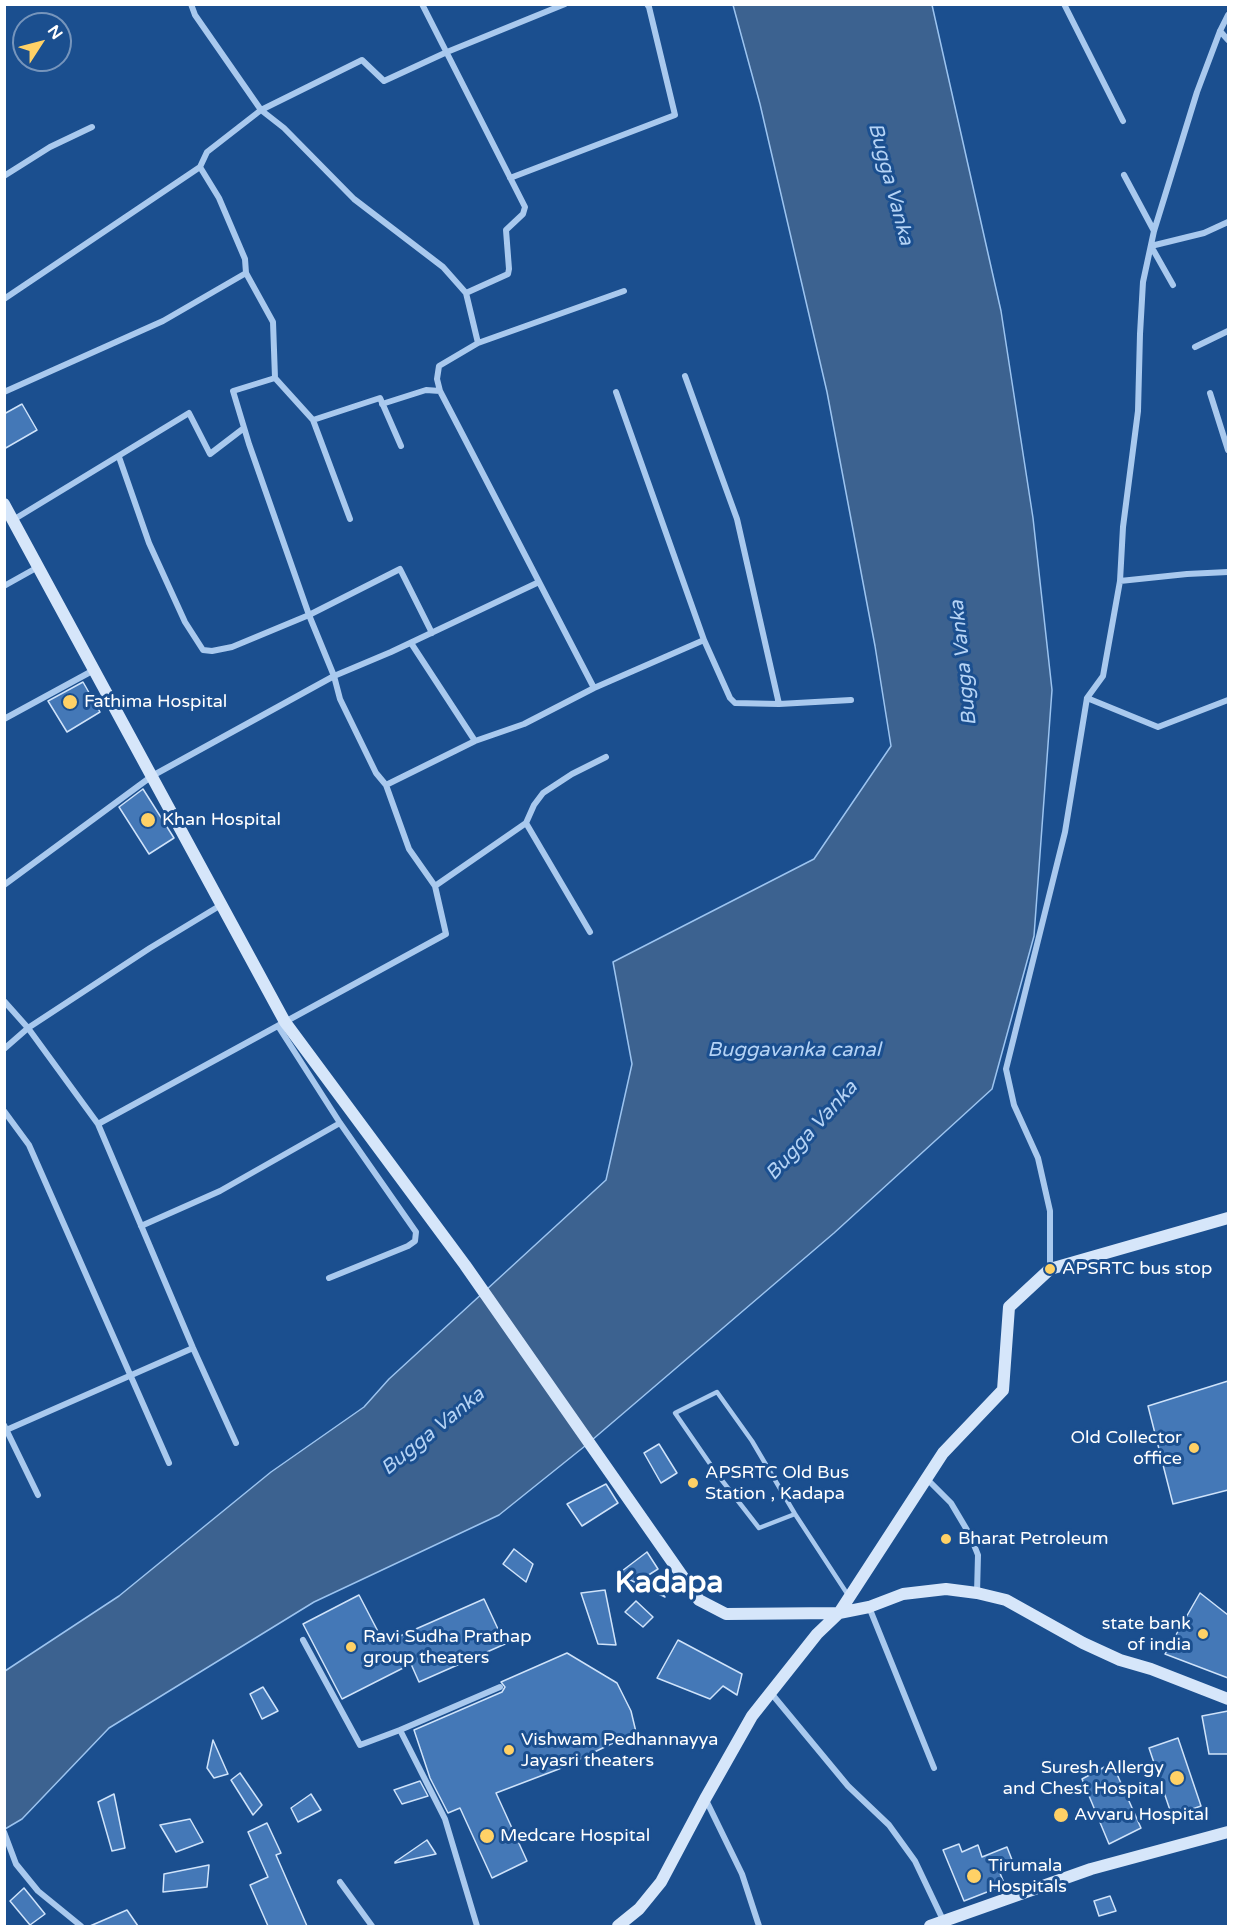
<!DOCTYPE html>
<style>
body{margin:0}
#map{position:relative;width:1233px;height:1931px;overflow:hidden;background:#1b4f8f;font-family:"Varela Round",sans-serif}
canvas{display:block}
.frame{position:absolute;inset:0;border:6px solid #fff;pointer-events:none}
.north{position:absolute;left:12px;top:12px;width:60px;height:60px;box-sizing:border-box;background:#1b4f8f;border:2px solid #7695bc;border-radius:50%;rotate:54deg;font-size:16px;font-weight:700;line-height:24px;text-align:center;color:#fff}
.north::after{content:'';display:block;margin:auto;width:21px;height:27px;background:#ffd166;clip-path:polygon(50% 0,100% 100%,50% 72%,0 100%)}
</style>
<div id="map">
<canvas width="1233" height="1931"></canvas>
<div class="frame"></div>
<div class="north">N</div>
</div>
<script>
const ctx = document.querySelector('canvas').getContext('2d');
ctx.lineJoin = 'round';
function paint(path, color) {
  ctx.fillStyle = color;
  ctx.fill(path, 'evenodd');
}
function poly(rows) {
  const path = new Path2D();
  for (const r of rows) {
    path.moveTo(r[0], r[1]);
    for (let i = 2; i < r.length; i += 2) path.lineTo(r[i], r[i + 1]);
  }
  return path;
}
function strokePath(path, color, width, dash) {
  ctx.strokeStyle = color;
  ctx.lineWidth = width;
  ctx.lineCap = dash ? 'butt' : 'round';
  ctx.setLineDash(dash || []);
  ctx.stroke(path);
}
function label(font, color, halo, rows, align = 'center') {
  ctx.font = font + ' "Varela Round",sans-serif';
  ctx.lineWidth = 6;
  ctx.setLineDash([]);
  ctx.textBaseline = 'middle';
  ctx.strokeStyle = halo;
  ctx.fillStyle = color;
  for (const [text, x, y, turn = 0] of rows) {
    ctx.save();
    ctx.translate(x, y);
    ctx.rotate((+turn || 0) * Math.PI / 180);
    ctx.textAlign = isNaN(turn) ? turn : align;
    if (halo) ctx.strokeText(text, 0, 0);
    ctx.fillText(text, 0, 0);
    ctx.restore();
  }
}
const water = poly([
 [733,5,932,5,1001,311,1033,518,1052,690,1034,936,992,1089,834,1233,585,1446,499,1515,314,1602,109,1728,22,1819,5,1829,5,1671,119,1596,271,1472,364,1407,389,1379,606,1180,632,1064,613,962,814,859,891,746,875,646,827,392,760,104,733,5]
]);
paint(water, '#3c6290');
strokePath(water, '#9cc4f0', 1.5);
const building = poly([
 [22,404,37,430,4,449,4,414,22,404],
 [83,682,100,712,67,732,48,701,83,682],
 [143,789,174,838,149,854,119,807,143,789],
 [1228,1381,1228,1490,1173,1504,1148,1406,1228,1381],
 [659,1444,677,1473,661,1483,644,1453,659,1444],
 [606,1484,618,1503,582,1526,567,1504,606,1484],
 [514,1549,533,1564,526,1582,503,1564,514,1549],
 [647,1552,658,1569,647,1576,665,1597,618,1574,647,1552],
 [605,1590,616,1645,598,1644,581,1593,605,1590],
 [1200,1593,1228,1615,1228,1678,1165,1654,1200,1593],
 [359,1595,384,1643,484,1599,505,1644,419,1682,411,1664,342,1699,303,1624,359,1595],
 [636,1601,653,1617,643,1627,625,1612,636,1601],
 [678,1640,742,1674,737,1695,723,1686,710,1699,657,1678,678,1640],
 [567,1653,617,1683,631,1711,636,1732,559,1769,496,1793,527,1861,492,1878,460,1808,448,1813,430,1778,414,1730,502,1692,505,1687,501,1682,567,1653],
 [263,1687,278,1711,262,1719,250,1694,263,1687],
 [1228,1711,1228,1754,1209,1754,1202,1716,1228,1711],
 [1178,1738,1201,1806,1172,1816,1149,1748,1178,1738],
 [213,1740,228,1774,214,1778,207,1768,213,1740],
 [1112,1763,1141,1828,1109,1844,1082,1779,1112,1763],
 [240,1773,262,1805,253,1815,231,1780,240,1773],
 [420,1781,428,1796,402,1804,394,1790,420,1781],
 [114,1794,125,1848,112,1851,98,1802,114,1794],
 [311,1794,321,1810,298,1822,291,1808,311,1794],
 [190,1819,203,1842,176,1852,160,1825,190,1819],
 [267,1823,281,1853,276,1855,307,1926,268,1926,250,1885,268,1877,248,1832,267,1823],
 [427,1840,436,1854,395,1863,395,1862,427,1840],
 [959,1844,962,1852,978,1845,982,1857,1007,1847,1014,1865,999,1871,1005,1885,964,1901,943,1850,959,1844],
 [209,1865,207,1887,163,1892,164,1874,209,1865],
 [24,1888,45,1914,30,1925,10,1901,24,1888],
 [1110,1896,1116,1911,1099,1916,1094,1901,1110,1896],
 [127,1910,138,1926,90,1926,127,1910]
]);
paint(building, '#4478b7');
strokePath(building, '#cfe3fa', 1.5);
strokePath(poly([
 [795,1514,759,1528,717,1474,675,1413,717,1392,752,1441,795,1514,848,1595]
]), '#a9c9ee', 4.5);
strokePath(poly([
 [191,4,195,15,261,110,284,128,354,199,443,267,466,293,478,343,439,366,437,379,440,391,594,688,704,640,730,698,735,703,779,704,851,700],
 [422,4,525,207,523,214,506,230,509,269,508,274,466,293],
 [1064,4,1123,121],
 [1220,31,1228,40],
 [200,167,219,198,245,259,246,273,273,322,275,378,313,420,380,398,401,446],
 [1124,175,1154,231],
 [4,176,50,147,92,127],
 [510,178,675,115,649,7,647,4],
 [1173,285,1151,246,1204,233,1228,222],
 [4,299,200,167,207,152,261,110,362,60,384,81,447,52,565,4],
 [478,343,624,291],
 [1195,347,1228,331],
 [685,376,737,519,779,704],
 [4,392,163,321,246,273],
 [616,392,704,640],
 [1210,393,1228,450],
 [382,404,426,390,440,391],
 [313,420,350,519],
 [119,457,149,543,185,622,203,650,212,651,232,647,309,615,400,569,432,633],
 [13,520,189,413,210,454,244,428],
 [1120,581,1123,527,1138,411,1140,334,1143,282,1154,231,1197,92,1220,31,1228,15],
 [4,586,38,567],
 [411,643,475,741],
 [1087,698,1103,676,1120,581,1187,574,1228,572],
 [4,719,94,670],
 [386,785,475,741,524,724,594,688],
 [4,885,152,776,334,676,391,652,539,582],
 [435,886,526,823],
 [590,932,526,823,534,805,543,793,572,774,606,757],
 [4,1001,28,1028,98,1124,193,1348,236,1443],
 [278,1026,340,1123,416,1232,415,1241,408,1246,329,1278],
 [4,1049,28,1028,150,948,221,905],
 [4,1111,29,1145,169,1463],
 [98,1124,446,934,435,886,409,849,386,785,376,773,340,699,334,676,309,615,249,444,233,391,275,378],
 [141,1226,220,1191,340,1123],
 [1050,1269,1050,1211,1038,1158,1014,1105,1006,1069,1065,832,1087,698,1158,727,1228,700],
 [4,1425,38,1495],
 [4,1431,193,1348],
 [927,1479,951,1503,970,1535,978,1555,977,1593],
 [869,1607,934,1768],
 [303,1640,360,1745,400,1730,445,1819,477,1926],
 [771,1693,848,1786,889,1825,915,1861,944,1922],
 [400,1730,500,1687],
 [706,1800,742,1874,759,1926],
 [4,1832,16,1864,38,1891,81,1926],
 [340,1882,372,1926]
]), '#a9c9ee', 6);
strokePath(poly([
 [4,504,285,1022,465,1265,699,1600,726,1614,839,1613,943,1453,1003,1390,1009,1307,1050,1269,1228,1218],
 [618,1926,639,1909,661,1882,705,1799,752,1716,817,1634,839,1613,869,1607,903,1594,946,1589,977,1593,1006,1600,1083,1643,1120,1660,1151,1669,1228,1699],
 [930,1926,1091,1869,1228,1832]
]), '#d6e6fa', 12);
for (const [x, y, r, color] of [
 [70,702,8,"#ffd166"],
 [148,820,8,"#ffd166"],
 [1050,1269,6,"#ffd166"],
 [1194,1448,6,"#ffd166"],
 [693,1483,6,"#ffd166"],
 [946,1539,6,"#ffd166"],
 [1203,1634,6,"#ffd166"],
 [351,1647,6,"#ffd166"],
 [509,1750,6,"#ffd166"],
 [1177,1778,8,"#ffd166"],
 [1061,1815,8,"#ffd166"],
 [487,1836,8,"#ffd166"],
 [974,1876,8,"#ffd166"]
]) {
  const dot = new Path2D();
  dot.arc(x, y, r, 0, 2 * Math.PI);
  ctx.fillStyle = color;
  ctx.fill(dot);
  strokePath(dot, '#1b4f8f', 2);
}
label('18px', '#fff', '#1b4f8f', [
 ["Fathima Hospital",84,702],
 ["Khan Hospital",162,820],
 ["APSRTC bus stop",1062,1269],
 ["Old Collector",1182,1438,"right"],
 ["office",1182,1459,"right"],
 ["APSRTC Old Bus",705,1473],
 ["Station , Kadapa",705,1494],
 ["Bharat Petroleum",958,1539],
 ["state bank",1191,1624,"right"],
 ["of india",1191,1645,"right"],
 ["Ravi Sudha Prathap",363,1637],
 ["group theaters",363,1658],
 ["Vishwam Pedhannayya",521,1740],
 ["Jayasri theaters",521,1761],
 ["Suresh Allergy",1164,1768,"right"],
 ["and Chest Hospital",1164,1789,"right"],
 ["Avvaru Hospital",1074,1815],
 ["Medcare Hospital",500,1836],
 ["Tirumala",988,1866],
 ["Hospitals",988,1887]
], 'left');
label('italic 20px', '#b5d3f5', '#1b4f8f', [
 ["Bugga Vanka",890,184,75],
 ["Bugga Vanka",964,663,-96],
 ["Buggavanka canal",794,1051],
 ["Bugga Vanka",812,1131,-48],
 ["Bugga Vanka",433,1432,-39]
]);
label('bold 30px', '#fff', '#1b4f8f', [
 ["Kadapa",669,1584]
]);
</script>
